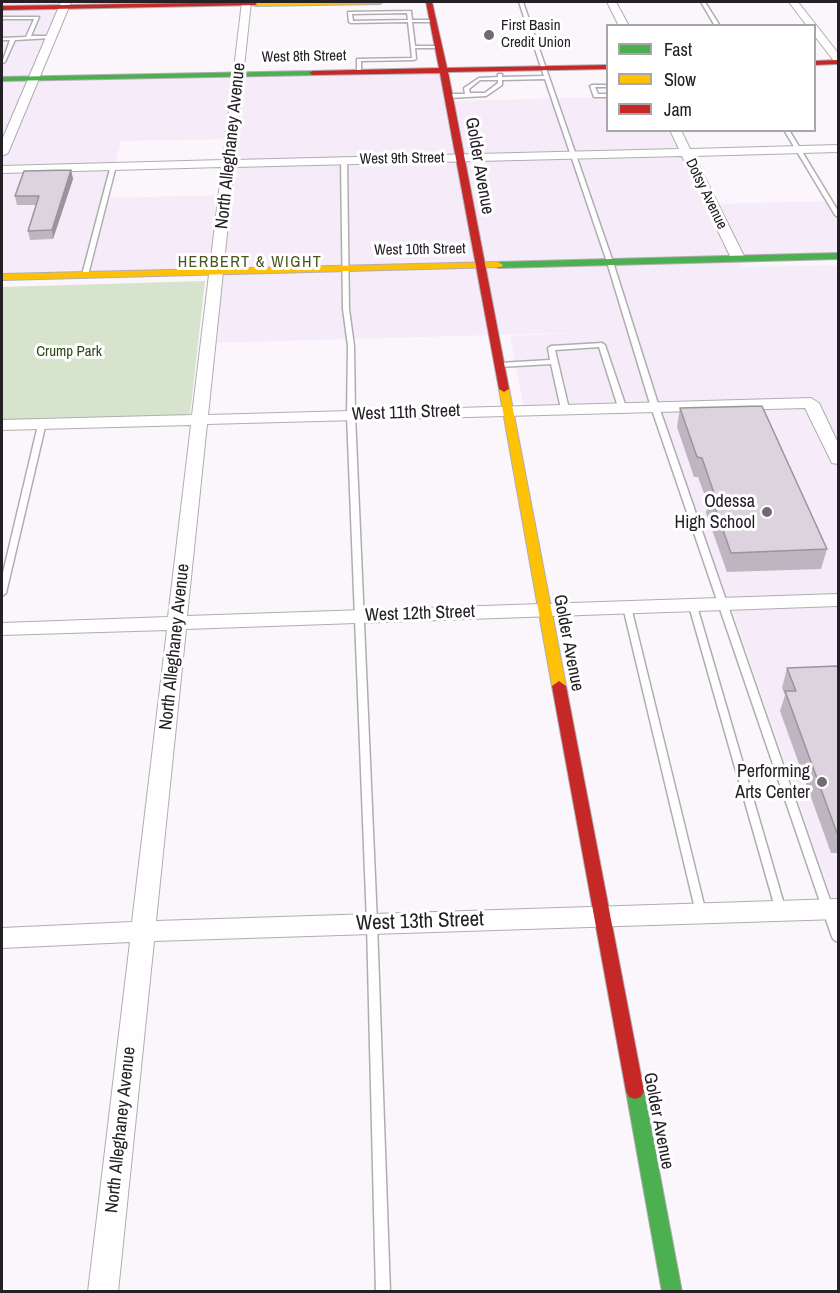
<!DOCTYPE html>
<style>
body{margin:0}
#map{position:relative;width:840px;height:1293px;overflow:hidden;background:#faf6fb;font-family:"Archivo Narrow",sans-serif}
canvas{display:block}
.frame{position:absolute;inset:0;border:3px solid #242025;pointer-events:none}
.legend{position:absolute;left:606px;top:24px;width:210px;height:108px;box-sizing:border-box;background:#fff;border:2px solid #a7a6a8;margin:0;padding:8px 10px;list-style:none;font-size:18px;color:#242025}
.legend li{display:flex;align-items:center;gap:12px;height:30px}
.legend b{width:30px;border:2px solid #a7a6a8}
</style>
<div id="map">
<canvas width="840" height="1293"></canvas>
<div class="frame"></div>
<ul class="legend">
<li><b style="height:8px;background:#4caf50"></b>Fast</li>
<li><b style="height:8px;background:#ffc107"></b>Slow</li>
<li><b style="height:8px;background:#c62828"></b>Jam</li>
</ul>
</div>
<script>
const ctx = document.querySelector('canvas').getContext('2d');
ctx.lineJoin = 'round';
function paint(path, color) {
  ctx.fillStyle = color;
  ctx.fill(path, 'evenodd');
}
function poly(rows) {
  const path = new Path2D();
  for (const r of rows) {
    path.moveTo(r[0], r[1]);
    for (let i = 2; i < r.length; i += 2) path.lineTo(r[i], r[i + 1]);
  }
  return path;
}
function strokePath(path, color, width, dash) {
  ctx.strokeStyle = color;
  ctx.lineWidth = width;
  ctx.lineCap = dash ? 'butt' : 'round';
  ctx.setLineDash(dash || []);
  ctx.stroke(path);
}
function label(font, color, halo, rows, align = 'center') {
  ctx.font = font + ' "Archivo Narrow",sans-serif';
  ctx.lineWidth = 6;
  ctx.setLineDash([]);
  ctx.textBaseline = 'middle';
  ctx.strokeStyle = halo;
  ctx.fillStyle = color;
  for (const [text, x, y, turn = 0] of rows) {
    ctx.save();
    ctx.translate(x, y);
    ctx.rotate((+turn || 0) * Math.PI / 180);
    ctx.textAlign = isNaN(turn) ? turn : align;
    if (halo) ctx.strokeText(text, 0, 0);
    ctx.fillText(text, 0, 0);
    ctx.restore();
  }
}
paint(poly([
 [2,2,66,2,36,77,442,69,448,101,607,97,608,130,673,131,710,204,832,201,838,211,838,256,737,259,741,267,838,265,838,916,735,618,655,407,524,407,510,336,599,332,209,343,217,272,2,277],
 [231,139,225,195,106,198,121,141]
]), '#f6ecf9');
paint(poly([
 [205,281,190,415,2,421,2,287]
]), '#d6e4cd');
const lane = poly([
 [519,2,523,2,549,77,613,262,659,407,838,923,838,942,834,940,832,937,651,407,607,262,545,79,502,80,502,85,486,96,449,98,446,96,449,94,465,94,464,88,479,78,498,77,498,74,502,74,502,77,544,76,519,2],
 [480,80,498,80,498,83,485,93,470,93,469,89,480,80],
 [701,2,705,2,720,26,715,26,701,2],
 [411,11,412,20,432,20,434,21,432,22,412,22,415,46,437,46,439,47,439,48,415,48,416,59,414,60,361,61,361,72,357,73,357,59,412,58,408,22,351,23,349,22,348,12,411,11],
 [407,13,408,20,353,21,352,14,407,13],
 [2,17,39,17,31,36,52,36,54,37,52,38,15,40,5,62,2,63,10,40,2,40,2,38,26,37,34,19,2,19,2,17],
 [592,85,608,85,608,87,595,87,598,94,608,94,608,97,594,97,590,86,592,85],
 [784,130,789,130,838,211,838,217,835,215,784,130],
 [344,158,347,160,349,309,354,346,355,415,377,923,390,1292,376,1292,367,923,347,415,348,346,343,309,341,160,344,158],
 [111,165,116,166,88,275,85,277,82,275,111,165],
 [602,343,605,345,626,407,625,409,619,409,618,407,599,347,555,350,569,409,565,411,561,409,551,364,499,367,496,365,499,363,550,360,548,348,551,346,602,343],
 [39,421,45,421,46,423,6,593,2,596,2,577,39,421],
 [693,603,697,606,786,911,785,914,781,916,777,914,776,911,689,606,693,603],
 [627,604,631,607,706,913,705,916,701,918,697,916,696,913,623,607,627,604]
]);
const street = poly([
 [61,2,71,2,8,153,2,156,2,140,61,2],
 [242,2,251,2,234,160,679,149,670,130,681,130,690,149,838,145,838,152,694,156,745,258,738,262,731,258,682,156,234,167,208,415,811,398,819,403,838,443,838,464,832,463,830,459,805,408,207,424,187,616,838,594,838,606,186,629,156,921,838,899,838,919,154,941,118,1292,88,1292,130,942,2,948,2,928,132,922,167,630,2,635,2,623,168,617,191,425,2,430,2,420,192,415,222,167,2,173,2,166,223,160,242,2],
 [607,2,616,2,629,26,619,26,607,2],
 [789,2,798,2,838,53,838,62,834,61,814,35,814,26,807,26,789,2]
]);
const fast = poly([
 [313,71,317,73,316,75,2,81,2,77,313,71],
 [838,253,838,259,498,268,493,265,498,262,838,253],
 [635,1083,641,1085,644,1091,682,1292,662,1292,626,1091,629,1085,635,1083]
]);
const slow = poly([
 [288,2,383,2,380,4,255,6,252,4,255,2,288,2],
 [498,262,503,265,501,267,2,280,2,274,498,262],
 [504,386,509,389,566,686,559,691,552,686,499,389,504,386]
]);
const jam = poly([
 [255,2,257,5,2,10,2,6,255,2],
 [426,2,432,2,447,68,608,65,608,69,448,72,509,389,504,392,499,389,440,73,313,75,309,73,313,71,439,68,426,2],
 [838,60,838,64,814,65,814,61,838,60],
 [559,681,566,686,644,1091,641,1097,635,1099,629,1097,626,1091,552,686,559,681]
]);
strokePath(lane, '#b0adb1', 3);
strokePath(street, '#b0adb1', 2);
strokePath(fast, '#b0adb1', 2);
strokePath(slow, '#b0adb1', 2);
strokePath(jam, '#b0adb1', 2);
paint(lane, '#fefefe');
paint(street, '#fefefe');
paint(fast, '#4caf50');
paint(slow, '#ffc107');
paint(jam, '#c62828');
paint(poly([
 [71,170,73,179,53,239,30,240,28,231,36,205,17,205,15,196],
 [680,408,827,549,821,569,727,572,706,513,708,504,698,477,694,477,677,427],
 [838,666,838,853,831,853,780,711,785,695,782,688,787,668]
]), '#bdb5bf');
paint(poly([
 [71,170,73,179,53,239,52,230]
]), '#9a949b');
const building = poly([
 [71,170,52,230,28,231,39,196,15,196,24,171,71,170],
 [762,406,827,549,731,553,710,493,714,493,702,458,697,457,680,408,762,406],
 [838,666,838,833,837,833,785,691,796,691,787,668,838,666]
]);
paint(building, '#dcd3de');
strokePath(building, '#9a949b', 1.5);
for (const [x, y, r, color] of [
 [489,35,6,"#6f6b70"],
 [767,512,6,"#6f6b70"],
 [822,782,6,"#6f6b70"]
]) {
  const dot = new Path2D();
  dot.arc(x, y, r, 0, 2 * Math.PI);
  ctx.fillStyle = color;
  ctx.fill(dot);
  strokePath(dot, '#fff', 2);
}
label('15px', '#242025', '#fff', [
 ["First Basin",501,26],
 ["Credit Union",501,43]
], 'left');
label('15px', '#242025', '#fff', [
 ["West 8th Street",304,57,-1],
 ["West 9th Street",402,159,-1],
 ["Dotsy Avenue",706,194,64],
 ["West 10th Street",420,250,-1]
]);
label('15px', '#2a4813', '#fff', [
 ["Crump Park",69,352]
]);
ctx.letterSpacing = '1.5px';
label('16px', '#4b541b', '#fff', [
 ["HERBERT & WIGHT",250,263]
]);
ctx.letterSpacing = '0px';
label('18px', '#242025', '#fff', [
 ["North Alleghaney Avenue",231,146,-84],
 ["Golder Avenue",479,166,80],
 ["West 11th Street",406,413,-2],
 ["West 12th Street",420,614,-2],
 ["Golder Avenue",568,643,79],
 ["North Alleghaney Avenue",175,647,-84],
 ["Golder Avenue",658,1121,79],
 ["North Alleghaney Avenue",121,1130,-84]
]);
label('18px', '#242025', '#fff', [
 ["Odessa",755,502],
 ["High School",755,523],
 ["Performing",810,772],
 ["Arts Center",810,793]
], 'right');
label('21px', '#242025', '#fff', [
 ["West 13th Street",420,922,-2]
]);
</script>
